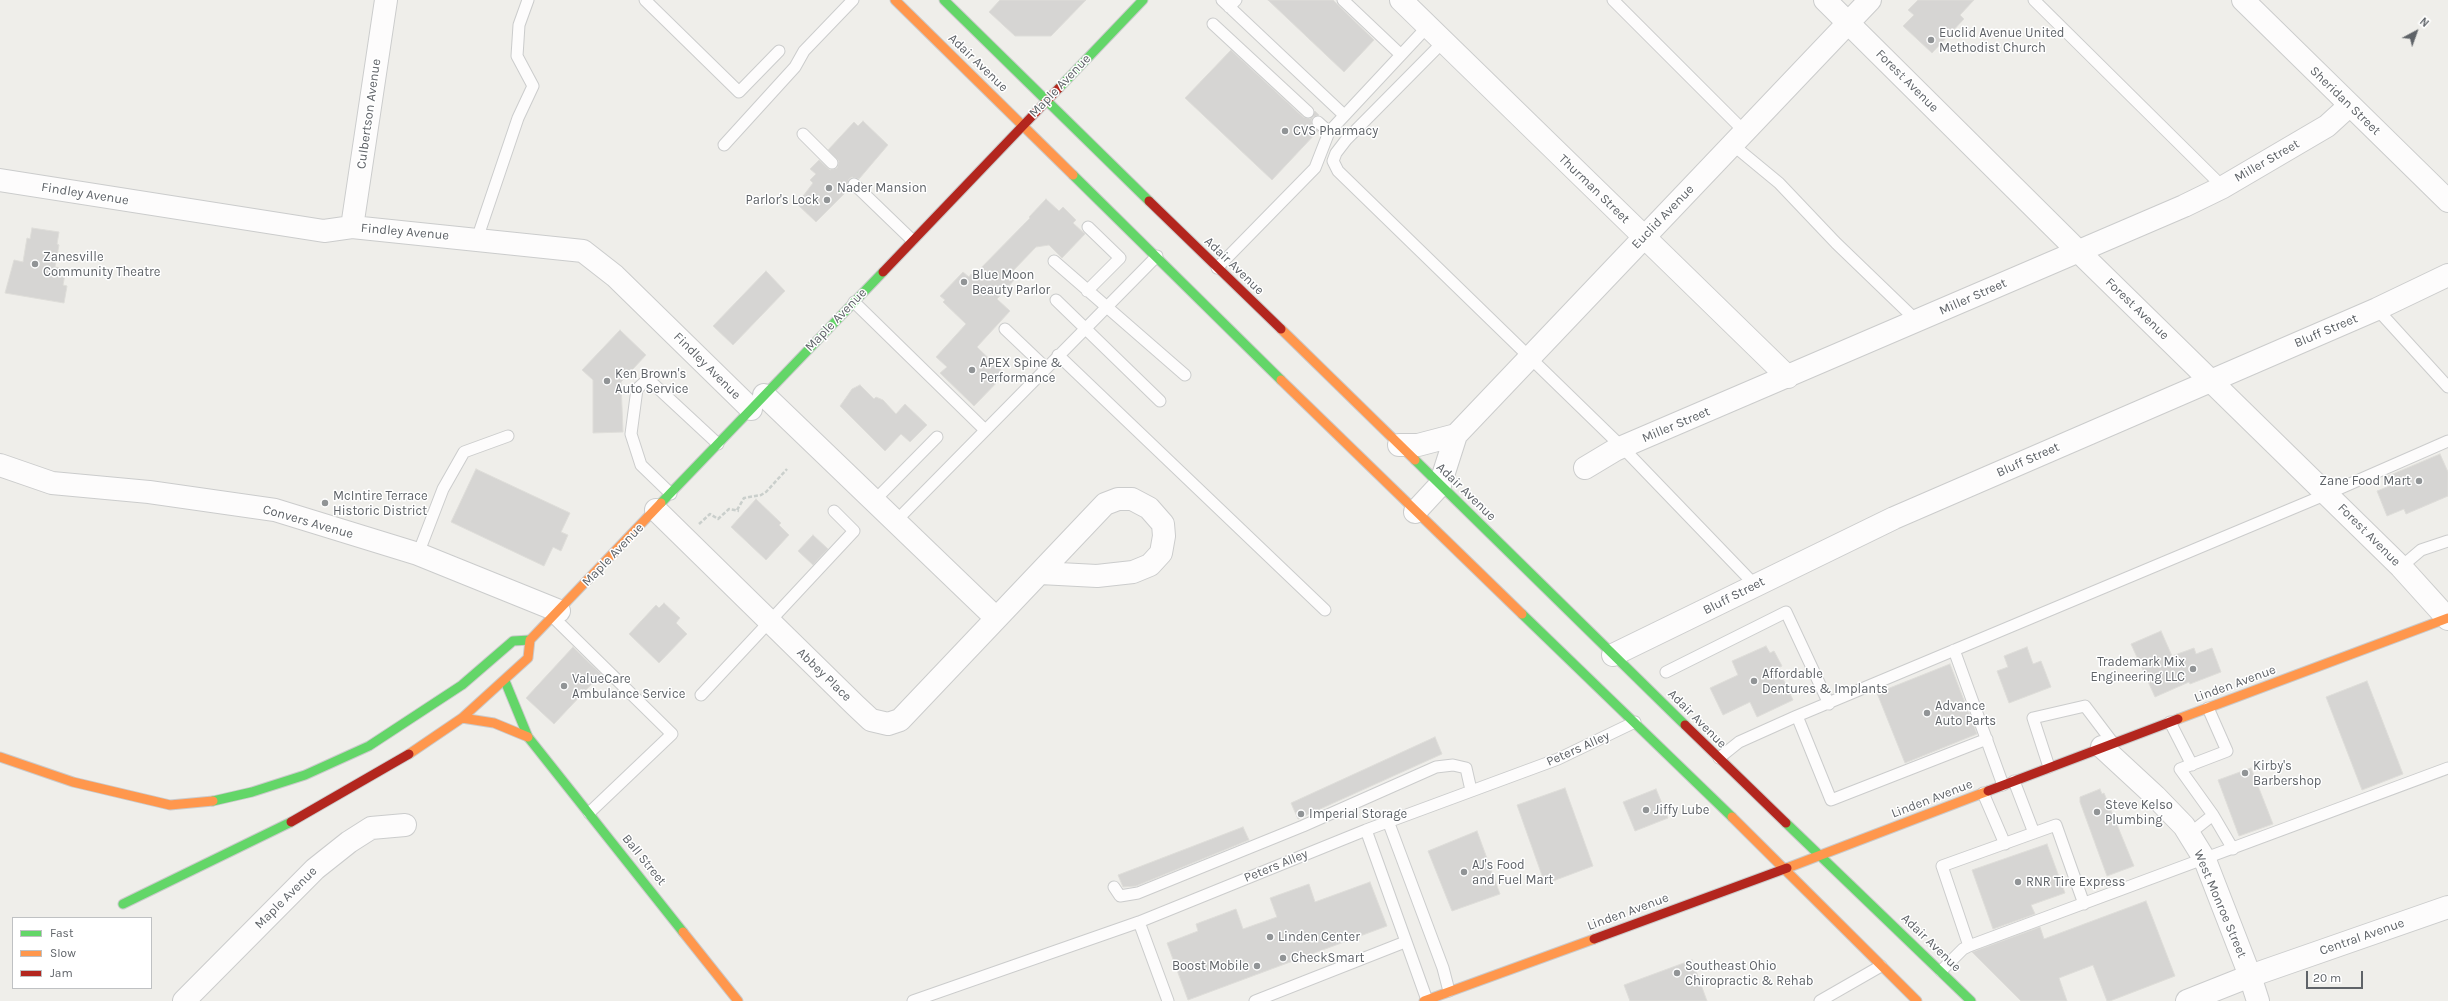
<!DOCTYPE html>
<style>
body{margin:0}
#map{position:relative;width:2448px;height:1001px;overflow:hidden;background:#efeeea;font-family:Karla,sans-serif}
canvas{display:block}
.legend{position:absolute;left:12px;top:917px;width:140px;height:72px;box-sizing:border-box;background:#fff;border:1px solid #bfc1c3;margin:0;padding:5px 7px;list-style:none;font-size:12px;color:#5f6368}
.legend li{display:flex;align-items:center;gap:8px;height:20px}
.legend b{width:20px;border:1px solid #bfc1c3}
.north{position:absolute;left:2396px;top:12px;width:40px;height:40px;-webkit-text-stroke:3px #fff;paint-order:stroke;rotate:41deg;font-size:11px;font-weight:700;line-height:16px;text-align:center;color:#5f6368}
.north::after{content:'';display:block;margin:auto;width:14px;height:18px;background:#5f6368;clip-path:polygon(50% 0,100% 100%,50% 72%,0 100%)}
.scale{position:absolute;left:2306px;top:971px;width:57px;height:18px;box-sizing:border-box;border:2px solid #5f6368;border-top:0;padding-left:5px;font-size:12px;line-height:14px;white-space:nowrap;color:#5f6368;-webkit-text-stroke:3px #fff;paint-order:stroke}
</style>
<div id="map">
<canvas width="2448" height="1001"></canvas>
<ul class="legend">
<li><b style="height:5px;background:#63d668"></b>Fast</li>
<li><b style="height:5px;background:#ff974d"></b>Slow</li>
<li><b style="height:5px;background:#b3261e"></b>Jam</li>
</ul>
<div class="north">N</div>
<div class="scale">20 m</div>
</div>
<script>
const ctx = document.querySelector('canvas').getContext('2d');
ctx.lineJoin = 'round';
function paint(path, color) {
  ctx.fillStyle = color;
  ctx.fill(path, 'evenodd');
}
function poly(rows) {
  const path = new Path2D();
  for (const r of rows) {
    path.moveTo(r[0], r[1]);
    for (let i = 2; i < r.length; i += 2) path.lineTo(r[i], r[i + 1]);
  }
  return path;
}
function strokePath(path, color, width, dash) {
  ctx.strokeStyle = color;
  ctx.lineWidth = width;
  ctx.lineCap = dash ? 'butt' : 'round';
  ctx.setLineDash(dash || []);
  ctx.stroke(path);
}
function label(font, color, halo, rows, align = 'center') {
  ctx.font = font + ' Karla,sans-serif';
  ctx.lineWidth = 3;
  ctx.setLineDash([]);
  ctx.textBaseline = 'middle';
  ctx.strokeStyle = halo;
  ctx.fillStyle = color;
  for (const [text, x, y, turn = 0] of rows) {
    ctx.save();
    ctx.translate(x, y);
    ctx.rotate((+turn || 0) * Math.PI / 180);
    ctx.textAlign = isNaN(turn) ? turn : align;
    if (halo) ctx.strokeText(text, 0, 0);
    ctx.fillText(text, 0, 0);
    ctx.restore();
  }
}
const building = poly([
 [1000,0,1086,0,1051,36,1015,36,989,12,1000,0],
 [1268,0,1333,0,1374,40,1344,72,1268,0],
 [1918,0,1974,0,1960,15,1964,19,1932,53,1903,26,1914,15,1908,10,1918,0],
 [1231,50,1303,117,1310,119,1315,111,1319,115,1313,117,1311,121,1318,131,1272,180,1185,98,1231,50],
 [863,121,888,145,859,179,852,177,849,179,847,186,849,189,816,222,797,204,813,183,810,180,816,174,810,169,819,160,830,170,837,168,839,161,828,150,854,122,858,126,863,121],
 [1046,199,1059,211,1063,207,1076,220,1073,223,1085,234,1062,258,1049,245,1036,247,1011,273,1016,278,997,299,1010,311,977,347,1005,374,974,406,940,373,947,367,936,357,966,324,943,302,945,300,940,296,963,272,969,277,971,274,973,276,1030,218,1029,217,1046,199],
 [32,228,59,232,57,244,59,245,55,267,66,269,63,285,67,286,64,303,5,293,14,260,23,262,27,238,30,239,32,228],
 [766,271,785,291,733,345,713,326,766,271],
 [620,330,646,355,621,382,623,432,593,433,593,380,582,370,620,330],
 [860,385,874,399,876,397,883,400,896,414,905,404,927,425,910,442,901,434,885,451,840,406,852,389,860,385],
 [2440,454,2448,472,2448,496,2406,514,2404,509,2387,516,2377,491,2392,485,2388,476,2440,454],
 [476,469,570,513,561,532,568,535,561,551,553,547,544,566,451,522,476,469],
 [756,499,781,523,779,525,789,535,766,560,731,527,756,499],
 [813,535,828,549,813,565,798,551,813,535],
 [664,603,680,618,676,623,687,634,659,663,629,634,656,605,659,608,664,603],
 [2161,631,2172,656,2194,648,2196,654,2212,648,2221,672,2190,684,2189,682,2155,697,2131,644,2161,631],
 [1766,646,1770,653,1774,651,1782,666,1778,668,1793,700,1757,717,1750,702,1723,715,1710,688,1738,675,1732,661,1766,646],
 [573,647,601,674,554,724,526,698,573,647],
 [2027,647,2033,664,2041,661,2051,687,2009,703,1997,671,2008,667,2004,656,2027,647],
 [1950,664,1977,734,1905,763,1877,693,1950,664],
 [2367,681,2403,774,2362,790,2326,697,2367,681],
 [1435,737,1442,754,1298,819,1291,803,1435,737],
 [2251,768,2273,824,2239,836,2218,780,2251,768],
 [1565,788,1593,866,1545,884,1517,805,1565,788],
 [1656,789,1668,818,1635,831,1623,802,1656,789],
 [2100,789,2102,794,2104,793,2134,866,2107,876,2080,802,2080,797,2100,789],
 [1243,827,1249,840,1136,886,1123,887,1118,875,1243,827],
 [1477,831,1500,894,1452,911,1428,851,1477,831],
 [2047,844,2065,893,2031,905,2035,914,1993,929,1972,870,2047,844],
 [1370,882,1387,926,1188,1000,1167,943,1198,931,1196,924,1236,909,1243,929,1277,917,1270,898,1309,884,1315,902,1370,882],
 [2146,901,2175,976,2110,1001,2107,1001,2093,965,2059,978,2067,1001,2021,1001,1972,952,2040,927,2044,939,2146,901],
 [1692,960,1707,1001,1630,1001,1624,985,1692,960]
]);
paint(building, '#d6d5d3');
strokePath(building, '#deddd9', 1);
const lane = poly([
 [645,0,739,92,779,51],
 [1222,0,1344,115],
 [1343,0,1400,54],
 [1613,0,1745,132],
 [2034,0,2223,187],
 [1229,7,1236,0],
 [1213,24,1308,112],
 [1444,41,1346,140,1336,153,1333,161,1338,171,1623,448,1755,585],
 [1318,122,1329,132],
 [803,134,832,163],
 [724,145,795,67,804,51,853,0],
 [1733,145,1779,183,1836,243,1917,321],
 [854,184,912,240],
 [477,239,518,118,533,86,517,56,519,25,528,0],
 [1054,261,1185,375],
 [1217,268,1315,168,1329,132,1428,26],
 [1087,291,1120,258,1088,227],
 [1056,300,1160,401],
 [854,302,985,430],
 [2377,309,2448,387],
 [1005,329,1046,368],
 [1058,355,1325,610],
 [671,494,641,465,631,434,637,389,648,379,718,444],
 [874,501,937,437],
 [895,522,1157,256],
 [418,554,443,489,464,452,508,436],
 [2401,567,2421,550,2448,541],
 [553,617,672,734,589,813],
 [1954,650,2003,785],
 [1666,672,1786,612,1829,704],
 [701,695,854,531,834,511],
 [1797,716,1831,800,1987,739],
 [2170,722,2192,765],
 [1719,758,1739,742,1797,716,2327,494,2448,441],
 [2049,767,2033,718,2085,706,2113,743],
 [2014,781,2034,833],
 [1983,793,2005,844],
 [2213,815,2233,849],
 [1388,821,1443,968,1449,991],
 [1366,830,1427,1000],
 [2189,834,2213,815,2180,769,2227,751,2208,708],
 [1114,887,1120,896,1138,893,1303,826,1436,767,1453,765,1466,768,1471,790],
 [1139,922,1168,1001],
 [1969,946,1942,866,2056,825,2084,904],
 [1941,971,1963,949,1969,946,2448,768],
 [913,1001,1139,922,1366,830,1558,759,1635,722],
 [1255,1001,1405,942],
 [1820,1001,1881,966]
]);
const street = poly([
 [1401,0,1788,377],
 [1825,0,2078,251,2401,567,2448,619],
 [2243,0,2448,201],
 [0,180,324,231,352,227,583,251,615,276,751,409],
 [352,227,386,0],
 [764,395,996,618],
 [1399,445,1418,445,1456,435],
 [0,465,52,483,149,492,275,510,418,554,559,611],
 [1585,468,1615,450,2184,206,2223,187,2327,126,2350,105],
 [656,510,855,705,871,720,888,724,900,720,1105,504,1118,499,1132,499,1149,508,1163,524,1164,536,1161,553,1150,565,1133,572,1097,576,1040,573],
 [1415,512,1440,485,1456,435,1870,0],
 [1613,655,1894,518,2377,309,2448,275],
 [2102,747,2155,796,2184,826,2205,860,2250,976,2258,1001],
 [184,1001,315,869,349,842,371,828,405,825],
 [2187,1001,2250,976,2448,907]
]);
const fast = poly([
 [944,0,1149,201],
 [1059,88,1143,0],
 [1073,175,1281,380],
 [1415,460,1685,725],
 [661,503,883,272],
 [1522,614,1732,817],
 [505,681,528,737,683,932],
 [213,801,252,792,305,775,369,746,462,685,513,641,530,640],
 [1786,823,1971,1001],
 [123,904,291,822]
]);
const slow = poly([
 [895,0,1073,175],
 [1281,329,1415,460],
 [1281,380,1522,614],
 [530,640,661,503],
 [462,718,494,723,528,737],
 [462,718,528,658,530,640],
 [2178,719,2448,618],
 [409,754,462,718],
 [0,757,73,782,170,805,213,801],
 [1732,817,1917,1001],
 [1787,868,1988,791],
 [683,932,738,1001],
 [1424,1001,1594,939]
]);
const jam = poly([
 [1149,201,1281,329],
 [883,272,1059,88],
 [1685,725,1786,823],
 [1988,791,2178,719],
 [291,822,409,754],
 [1594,939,1787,868]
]);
strokePath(lane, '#cbcccc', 13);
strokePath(street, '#cbcccc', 24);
strokePath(fast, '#cacacb', 11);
strokePath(slow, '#cacacb', 11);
strokePath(jam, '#cacacb', 11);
strokePath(poly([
 [737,510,744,498,761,495,766,492,787,469],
 [699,524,710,514,718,519,729,509,739,511]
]), '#cacfcc', 2.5, [4, 2]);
strokePath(lane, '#fdfcfc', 11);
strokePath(street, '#fdfcfc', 22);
strokePath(fast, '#63d668', 9);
strokePath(slow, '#ff974d', 9);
strokePath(jam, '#b3261e', 9);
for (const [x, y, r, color] of [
 [1931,40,4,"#919496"],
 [1285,131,4,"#919496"],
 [829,188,4,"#919496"],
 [827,200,4,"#919496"],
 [35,264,4,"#919496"],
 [964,282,4,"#919496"],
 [972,370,4,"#919496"],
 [607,381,4,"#919496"],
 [2419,481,4,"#919496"],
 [325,503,4,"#919496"],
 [2193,669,4,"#919496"],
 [1754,681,4,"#919496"],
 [564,686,4,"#919496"],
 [1927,713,4,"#919496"],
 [2245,773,4,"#919496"],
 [1646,810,4,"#919496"],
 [2097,812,4,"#919496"],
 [1301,814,4,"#919496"],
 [1464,872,4,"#919496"],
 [2018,882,4,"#919496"],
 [1270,937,4,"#919496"],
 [1283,958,4,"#919496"],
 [1257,966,4,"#919496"],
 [1677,973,4,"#919496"]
]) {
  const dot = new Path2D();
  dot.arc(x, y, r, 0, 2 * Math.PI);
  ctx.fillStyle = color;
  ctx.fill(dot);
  strokePath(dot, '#fff', 1.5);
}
label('13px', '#5f6368', '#fff', [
 ["Euclid Avenue United",1939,33],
 ["Methodist Church",1939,48],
 ["CVS Pharmacy",1293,131],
 ["Nader Mansion",837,188],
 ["Parlor's Lock",819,200,"right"],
 ["Zanesville",43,257],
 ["Community Theatre",43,272],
 ["Blue Moon",972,275],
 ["Beauty Parlor",972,290],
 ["APEX Spine &",980,363],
 ["Performance",980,378],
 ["Ken Brown's",615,374],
 ["Auto Service",615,389],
 ["Zane Food Mart",2411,481,"right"],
 ["McIntire Terrace",333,496],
 ["Historic District",333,511],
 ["Trademark Mix",2185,662,"right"],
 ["Engineering LLC",2185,677,"right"],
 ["Affordable",1762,674],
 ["Dentures & Implants",1762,689],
 ["ValueCare",572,679],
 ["Ambulance Service",572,694],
 ["Advance",1935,706],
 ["Auto Parts",1935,721],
 ["Kirby's",2253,766],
 ["Barbershop",2253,781],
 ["Steve Kelso",2105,805],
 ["Plumbing",2105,820],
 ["Jiffy Lube",1654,810],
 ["Imperial Storage",1309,814],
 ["AJ's Food",1472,865],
 ["and Fuel Mart",1472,880],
 ["RNR Tire Express",2026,882],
 ["Linden Center",1278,937],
 ["CheckSmart",1291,958],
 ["Boost Mobile",1249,966,"right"],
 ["Southeast Ohio",1685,966],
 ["Chiropractic & Rehab",1685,981]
], 'left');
label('13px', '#5f6368', '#fff', [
 ["Adair Avenue",978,63,44],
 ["Forest Avenue",1907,81,45],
 ["Maple Avenue",1060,86,-46],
 ["Sheridan Street",2345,101,44],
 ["Culbertson Avenue",369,114,-82],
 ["Miller Street",2267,161,-30],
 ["Thurman Street",1594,189,44],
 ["Findley Avenue",85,194,9],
 ["Euclid Avenue",1663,217,-46],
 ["Findley Avenue",405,232,5],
 ["Adair Avenue",1234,266,44],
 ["Miller Street",1973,297,-24],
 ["Forest Avenue",2137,309,44],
 ["Maple Avenue",836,320,-46],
 ["Bluff Street",2326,331,-23],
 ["Findley Avenue",707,366,45],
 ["Miller Street",1676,425,-23],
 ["Bluff Street",2028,460,-24],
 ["Adair Avenue",1466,492,44],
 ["Convers Avenue",308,522,16],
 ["Forest Avenue",2369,535,45],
 ["Maple Avenue",613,555,-46],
 ["Bluff Street",1734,596,-27],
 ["Abbey Place",824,675,44],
 ["Linden Avenue",2235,684,-20],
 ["Adair Avenue",1697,719,45],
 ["Peters Alley",1578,749,-24],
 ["Linden Avenue",1932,799,-21],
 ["Ball Street",644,860,51],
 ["Peters Alley",1276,866,-22],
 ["Maple Avenue",286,898,-45],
 ["West Monroe Street",2220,904,67],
 ["Linden Avenue",1628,912,-20],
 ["Central Avenue",2362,937,-19],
 ["Adair Avenue",1931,943,44]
]);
</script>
